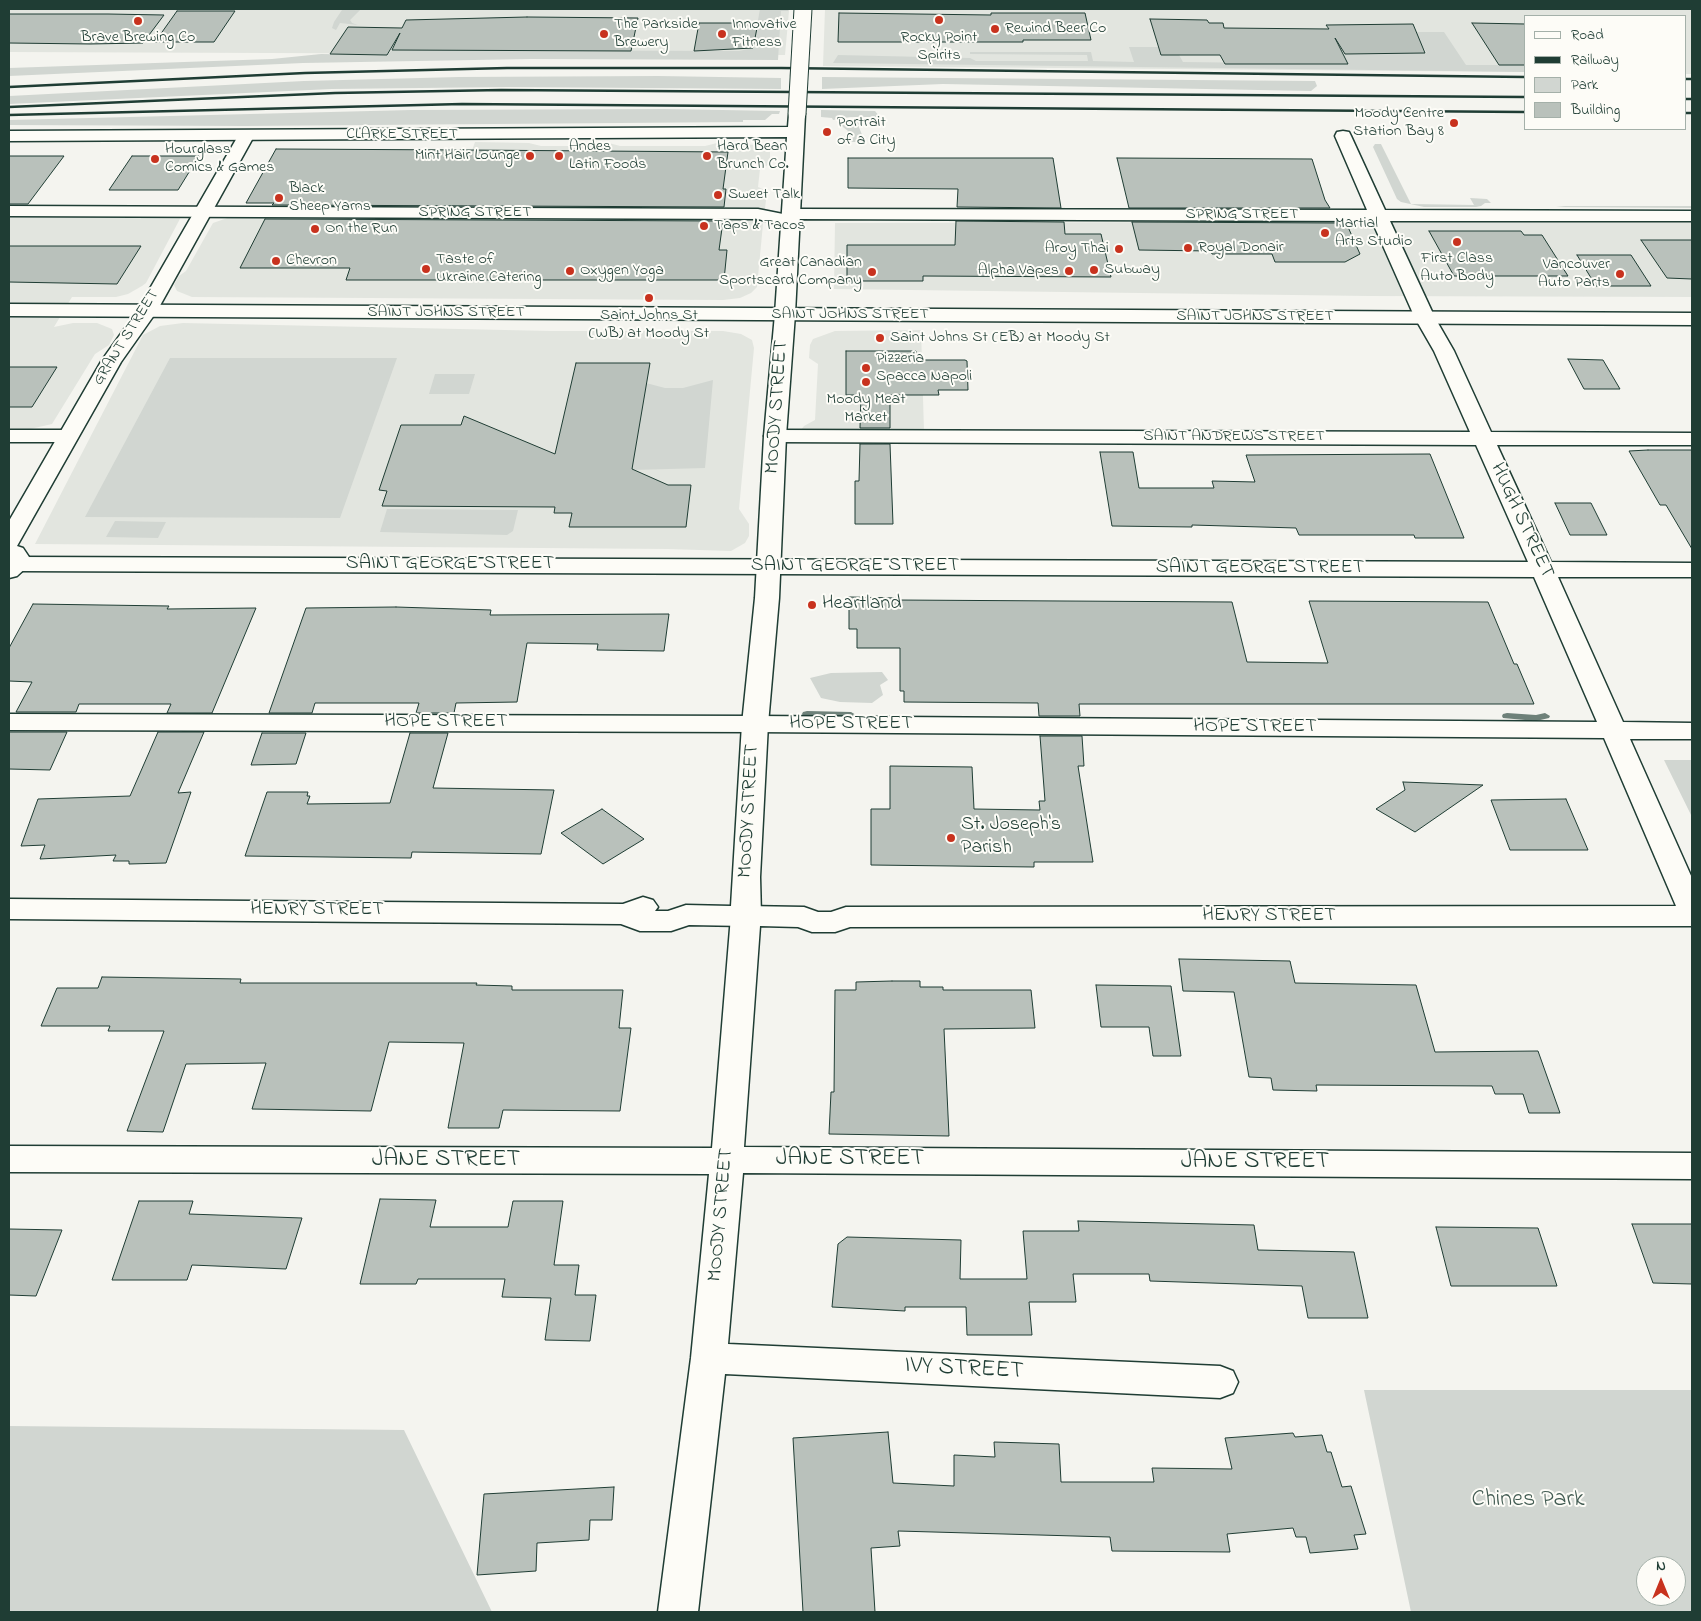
<!DOCTYPE html>
<style>
body{margin:0}
#map{position:relative;width:1701px;height:1621px;overflow:hidden;background:#f4f4ef;font-family:"Indie Flower",sans-serif}
canvas{display:block}
.frame{position:absolute;inset:0;border:10px solid #1f3d34;pointer-events:none}
.legend{position:absolute;left:1524px;top:15px;width:162px;height:115px;box-sizing:border-box;background:#fdfcf7;border:1px solid #a4b0a9;margin:0;padding:6px 9px;list-style:none;font-size:15px;color:#1f3d34}
.legend li{display:flex;align-items:center;gap:10px;height:25px}
.legend b{width:25px;border:1px solid #a4b0a9}
.north{position:absolute;left:1636px;top:1556px;width:50px;height:50px;box-sizing:border-box;background:#fdfcf7;border:1px solid #a4b0a9;border-radius:50%;rotate:0deg;font-size:14px;font-weight:700;line-height:20px;text-align:center;color:#1f3d34}
.north::after{content:'';display:block;margin:auto;width:18px;height:22px;background:#c8321e;clip-path:polygon(50% 0,100% 100%,50% 72%,0 100%)}
</style>
<div id="map">
<canvas width="1701" height="1621"></canvas>
<div class="frame"></div>
<ul class="legend">
<li><b style="height:6px;background:#fdfcf7"></b>Road</li>
<li><b style="height:6px;background:#1f3d34"></b>Railway</li>
<li><b style="height:14px;background:#d1d6d1"></b>Park</li>
<li><b style="height:14px;background:#b9c1bb"></b>Building</li>
</ul>
<div class="north">N</div>
</div>
<script>
const ctx = document.querySelector('canvas').getContext('2d');
ctx.lineJoin = 'round';
function paint(path, color) {
  ctx.fillStyle = color;
  ctx.fill(path, 'evenodd');
}
function poly(rows) {
  const path = new Path2D();
  for (const r of rows) {
    path.moveTo(r[0], r[1]);
    for (let i = 2; i < r.length; i += 2) path.lineTo(r[i], r[i + 1]);
  }
  return path;
}
function strokePath(path, color, width, dash) {
  ctx.strokeStyle = color;
  ctx.lineWidth = width;
  ctx.lineCap = dash ? 'butt' : 'round';
  ctx.setLineDash(dash || []);
  ctx.stroke(path);
}
function label(font, color, halo, rows, align = 'center') {
  ctx.font = font + ' "Indie Flower",sans-serif';
  ctx.lineWidth = 4;
  ctx.setLineDash([]);
  ctx.textBaseline = 'middle';
  ctx.strokeStyle = halo;
  ctx.fillStyle = color;
  for (const [text, x, y, turn = 0] of rows) {
    ctx.save();
    ctx.translate(x, y);
    ctx.rotate((+turn || 0) * Math.PI / 180);
    ctx.textAlign = isNaN(turn) ? turn : align;
    if (halo) ctx.strokeText(text, 0, 0);
    ctx.fillText(text, 0, 0);
    ctx.restore();
  }
}
paint(poly([
 [9,9,787,9,789,11,785,55,9,52],
 [825,9,1692,9,1692,74,1685,74,1685,16,1525,16,1525,72,823,66],
 [475,142,529,143,541,146,594,146,609,143,620,146,705,146,717,143,758,145,770,152,770,164,760,169,758,187,767,191,765,209,451,209],
 [9,214,182,215,146,283,142,286,128,294,116,297,72,297,54,327,73,323,97,323,112,329,114,335,109,345,95,354,52,424,30,429,9,429],
 [236,215,750,217,758,219,763,224,757,287,751,293,740,298,723,300,192,297,177,291,174,285,179,276,186,271,213,223],
 [1692,221,1692,297,1369,296,834,289,835,223],
 [183,323,551,331,723,331,741,334,752,340,754,348,739,509,749,524,749,536,745,543,731,551,668,549,35,544,143,335,160,326],
 [921,330,924,431,801,430,804,426,815,420,818,364,809,358,810,345,813,339,835,331]
]), '#e2e5df');
paint(poly([
 [331,9,361,9,350,20,352,23,358,25,340,23,336,30,332,28,334,22,342,10],
 [760,9,787,9,789,11,781,11,778,60,531,59,303,63,9,76,9,68,272,59,321,54,387,55,392,50,739,51,753,48],
 [1413,32,1444,32,1466,65,1522,65,1525,63,1525,72,833,63,838,55,970,58,976,61,1088,61,1087,55,970,54,970,52,1091,52,1093,61,1134,62,1129,47,1158,47,1161,54,1179,55,1183,62,1348,64,1343,54,1427,53],
 [658,76,781,78,781,89,508,87,332,89,9,104,9,96,304,81,459,77],
 [822,77,1315,81,1317,86,1311,91,943,84,822,89],
 [664,109,780,111,779,114,772,114,765,120,743,120,743,122,245,126,9,125,9,120,411,110],
 [821,110,875,111,880,117,850,117,833,120,832,118,821,117],
 [851,120,864,122,858,125,863,137,863,141,860,143,856,144,856,142,850,142,849,144,842,141,848,131,838,123],
 [1375,144,1381,144,1411,204,1474,205,1470,198,1487,199,1491,203,1485,203,1481,206,1476,207,1424,207,1401,202,1397,199,1373,147],
 [1565,206,1692,206,1692,208,1556,207],
 [170,358,397,358,340,518,85,517],
 [435,374,475,374,469,394,429,394],
 [713,380,705,468,632,470,646,383,665,388,683,388],
 [387,509,518,510,513,531,507,535,380,532],
 [115,521,166,522,158,538,106,537],
 [882,672,888,680,880,685,883,695,872,703,840,702,821,698,810,678,831,673],
 [1664,760,1692,760,1692,817],
 [1364,1390,1692,1390,1692,1612,1411,1612],
 [1646,1566,1676,1566,1676,1596,1646,1596],
 [9,1426,404,1430,492,1612,9,1612]
]), '#d1d6d1');
paint(poly([
 [807,711,851,712,856,715,851,718,803,716,802,714,803,712,807,711],
 [1507,713,1536,715,1545,713,1550,716,1549,718,1536,721,1503,718,1502,716,1503,714,1507,713]
]), '#6e8179');
const building = poly([
 [177,11,235,11,214,42,155,42,177,11],
 [839,13,991,15,991,13,1085,13,1091,40,1023,40,1023,42,838,42,839,13],
 [9,14,108,14,164,15,143,43,90,44,9,43,9,14],
 [527,17,638,18,631,51,392,50,400,33,387,55,330,54,348,27,402,28,406,20,527,17],
 [1150,19,1207,20,1209,23,1223,23,1224,28,1329,29,1326,25,1413,24,1425,53,1345,54,1335,38,1348,64,1225,64,1220,55,1161,55,1150,19],
 [699,23,758,23,753,48,694,51,699,23],
 [1472,23,1525,24,1525,65,1499,65,1472,23],
 [276,149,467,150,728,152,723,189,726,189,724,207,272,205,274,203,246,203,276,149],
 [9,156,64,156,28,204,9,204,9,156],
 [132,156,199,156,178,190,109,190,132,156],
 [848,158,1053,158,1061,208,957,207,958,189,848,188,848,158],
 [1117,158,1312,159,1325,200,1330,208,1129,208,1117,158],
 [265,219,723,221,719,250,727,250,724,280,346,280,350,268,240,268,265,219],
 [956,221,1064,222,1065,234,1101,234,1111,277,923,276,923,281,847,281,847,245,955,245,956,221],
 [1132,222,1339,223,1341,227,1348,227,1360,254,1345,262,1275,262,1272,254,1212,254,1211,251,1139,250,1132,222],
 [1429,231,1521,231,1524,235,1542,235,1568,276,1454,276,1429,231],
 [1641,240,1692,240,1692,279,1667,278,1641,240],
 [9,246,141,246,117,284,9,282,9,246],
 [1577,255,1631,255,1651,286,1596,286,1577,255],
 [846,351,916,351,916,360,965,360,967,361,968,390,938,390,939,395,890,395,890,428,860,428,861,395,846,395,846,351],
 [1568,359,1603,360,1620,389,1584,389,1568,359],
 [576,363,650,363,632,469,668,485,691,485,686,527,569,527,572,513,554,513,555,507,382,506,387,491,379,490,401,425,461,425,464,416,555,454,576,363],
 [9,367,57,367,32,407,9,407,9,367],
 [860,444,890,444,893,524,855,524,855,481,859,481,860,444],
 [1648,450,1692,450,1692,549,1666,505,1660,505,1629,451,1648,450],
 [1100,452,1133,452,1139,488,1214,488,1212,481,1255,482,1246,455,1430,454,1464,538,1415,538,1414,535,1299,535,1296,528,1192,525,1192,527,1112,526,1100,452],
 [1555,503,1591,503,1607,535,1570,535,1555,503],
 [849,597,896,598,896,600,1232,602,1247,662,1328,663,1309,601,1488,602,1514,664,1517,664,1534,704,1079,704,1080,716,1039,716,1038,703,904,702,904,691,900,691,900,648,857,648,857,629,849,629,849,597],
 [33,604,169,606,167,609,256,608,212,713,167,713,171,704,79,704,76,712,16,712,32,682,9,681,9,648,33,604],
 [396,607,491,610,490,615,669,614,664,651,597,650,598,644,527,643,517,702,456,703,454,713,416,713,419,703,315,703,312,713,269,713,306,608,396,607],
 [9,732,67,732,50,770,9,769,9,732],
 [158,732,204,732,178,793,191,792,166,863,129,864,129,861,113,861,116,855,40,859,45,845,21,846,38,799,130,796,158,732],
 [262,733,306,733,296,764,251,765,262,733],
 [410,733,448,733,433,788,554,790,541,854,412,852,411,858,245,856,267,792,308,792,307,796,310,796,307,804,390,803,410,733],
 [1040,736,1082,736,1084,766,1078,766,1093,862,1034,862,1034,867,871,865,871,809,890,809,890,766,972,767,974,809,1040,810,1039,801,1045,801,1040,736],
 [1403,782,1483,785,1415,832,1376,809,1405,790,1403,782],
 [1566,799,1588,850,1510,850,1491,800,1566,799],
 [602,809,644,839,603,864,561,833,602,809],
 [1179,959,1290,961,1295,983,1416,985,1435,1052,1538,1051,1560,1113,1529,1113,1523,1094,1495,1094,1492,1086,1316,1085,1317,1091,1273,1090,1271,1078,1249,1077,1234,992,1183,991,1179,959],
 [102,977,241,979,240,983,477,983,476,985,512,986,512,990,623,990,619,1028,631,1028,620,1111,503,1110,499,1128,448,1128,464,1043,389,1042,371,1111,252,1109,266,1063,186,1064,163,1132,127,1131,164,1031,108,1031,110,1026,41,1026,57,988,98,988,102,977],
 [892,981,920,981,920,987,943,987,943,990,1031,990,1035,1028,944,1029,949,1136,829,1134,831,1092,834,1092,835,990,856,990,856,982,892,981],
 [1096,985,1171,986,1181,1056,1153,1056,1149,1027,1101,1027,1096,985],
 [380,1199,436,1200,430,1227,508,1227,513,1201,563,1201,554,1265,579,1265,575,1295,596,1295,590,1341,545,1340,551,1298,502,1297,505,1279,418,1279,416,1284,360,1284,380,1199],
 [139,1201,193,1201,189,1214,302,1218,286,1269,192,1265,187,1280,112,1280,139,1201],
 [1078,1221,1254,1225,1258,1250,1354,1252,1368,1318,1308,1318,1302,1286,1150,1281,1149,1274,1073,1274,1076,1302,1029,1302,1032,1335,967,1335,966,1307,905,1307,905,1311,832,1307,838,1244,847,1237,961,1240,960,1279,1027,1279,1023,1231,1079,1231,1078,1221],
 [1632,1224,1692,1224,1692,1284,1653,1283,1632,1224],
 [1436,1227,1538,1228,1557,1286,1451,1286,1436,1227],
 [9,1229,62,1230,36,1296,9,1295,9,1229],
 [888,1432,893,1483,954,1486,954,1455,995,1457,994,1442,1059,1444,1061,1482,1154,1482,1152,1468,1232,1469,1225,1438,1293,1433,1295,1437,1322,1435,1327,1452,1331,1452,1342,1487,1351,1486,1366,1534,1354,1535,1358,1549,1310,1553,1306,1537,1296,1537,1293,1528,1227,1534,1230,1552,1112,1551,1110,1537,898,1531,900,1546,871,1548,875,1612,803,1612,793,1438,888,1432],
 [614,1487,612,1520,590,1520,589,1540,537,1543,536,1571,477,1575,484,1494,614,1487]
]);
paint(building, '#b9c1bb');
strokePath(building, '#1f3d34', 1);
const minor = poly([
 [1343,131,1349,132,1351,136,1385,210,1692,211,1692,221,1390,221,1435,318,1454,351,1491,432,1692,433,1692,445,1497,445,1551,562,1692,563,1692,577,1558,577,1623,722,1692,723,1692,739,1630,739,1692,878,1692,926,850,927,835,932,812,932,798,927,760,926,744,1147,1692,1153,1692,1179,743,1173,728,1344,1220,1366,1233,1371,1238,1382,1233,1393,1220,1398,725,1374,698,1612,658,1612,691,1358,709,1174,9,1172,9,1146,712,1148,731,916,736,909,746,906,804,907,818,912,831,912,846,907,1676,906,1604,738,755,732,9,730,9,714,755,716,1597,722,1534,577,18,571,9,568,10,559,18,557,1528,562,1476,445,775,442,767,441,764,436,767,431,775,430,1470,432,1434,351,1415,318,1372,221,798,219,800,223,797,227,791,228,758,219,9,216,9,206,758,209,783,214,786,210,792,209,1367,210,1335,136,1337,132,1343,131],
 [9,430,67,430,75,431,78,436,75,441,67,442,9,442,9,430]
]);
const tertiary = poly([
 [246,131,252,132,254,136,157,311,121,362,17,546,23,548,31,560,30,564,17,576,9,578,9,521,102,360,137,311,238,136,240,132,246,131],
 [785,308,792,310,795,314,786,436,779,598,768,724,760,877,761,916,756,923,746,926,689,925,671,931,640,931,621,924,9,919,9,899,623,904,643,897,653,900,658,907,655,911,668,911,686,905,731,906,742,724,755,598,764,436,775,314,778,310,785,308]
]);
const secondary = poly([
 [797,109,803,111,805,114,795,314,792,318,785,320,778,318,775,314,787,137,9,141,9,131,788,127,789,114,791,111,797,109]
]);
const primary = poly([
 [9,304,1692,313,1692,325,9,316,9,304]
]);
strokePath(minor, '#1f3d34', 3);
strokePath(tertiary, '#1f3d34', 3);
strokePath(secondary, '#1f3d34', 3);
strokePath(primary, '#1f3d34', 3);
paint(minor, '#fdfcf7');
paint(tertiary, '#fdfcf7');
paint(secondary, '#fdfcf7');
paint(primary, '#fdfcf7');
strokePath(poly([
 [1685,79,1692,79],
 [9,87,305,73,507,68,781,68,1525,77],
 [1685,99,1692,99],
 [9,107,335,93,501,90,1525,97],
 [1685,113,1692,113],
 [9,115,462,104,1525,112]
]), '#1f3d34', 2.5);
const secondaryBridge = poly([
 [797,114,803,9]
]);
strokePath(secondaryBridge, '#1f3d34', 19, []);
strokePath(secondaryBridge, '#fdfcf7', 17);
for (const [x, y, r, color] of [
 [939,20,5,"#c8321e"],
 [138,21,5,"#c8321e"],
 [995,29,5,"#c8321e"],
 [604,34,5,"#c8321e"],
 [722,34,5,"#c8321e"],
 [1454,123,5,"#c8321e"],
 [827,132,5,"#c8321e"],
 [530,156,5,"#c8321e"],
 [559,156,5,"#c8321e"],
 [707,156,5,"#c8321e"],
 [155,159,5,"#c8321e"],
 [718,195,5,"#c8321e"],
 [279,198,5,"#c8321e"],
 [704,226,5,"#c8321e"],
 [315,229,5,"#c8321e"],
 [1325,233,5,"#c8321e"],
 [1457,242,5,"#c8321e"],
 [1188,248,5,"#c8321e"],
 [1119,249,5,"#c8321e"],
 [276,261,5,"#c8321e"],
 [426,269,5,"#c8321e"],
 [1094,270,5,"#c8321e"],
 [570,271,5,"#c8321e"],
 [1069,271,5,"#c8321e"],
 [872,272,5,"#c8321e"],
 [1620,274,5,"#c8321e"],
 [649,298,5,"#c8321e"],
 [880,338,5,"#c8321e"],
 [866,368,5,"#c8321e"],
 [866,382,5,"#c8321e"],
 [812,605,5,"#c8321e"],
 [951,838,5,"#c8321e"]
]) {
  const dot = new Path2D();
  dot.arc(x, y, r, 0, 2 * Math.PI);
  ctx.fillStyle = color;
  ctx.fill(dot);
  strokePath(dot, '#fdfcf7', 2);
}
label('16px', '#1f3d34', '#fdfcf7', [
 ["The Parkside",614,25],
 ["Brewery",614,43],
 ["Innovative",732,25],
 ["Fitness",732,43],
 ["Rewind Beer Co",1005,29],
 ["Brave Brewing Co",138,38,"center"],
 ["Rocky Point",939,38,"center"],
 ["Spirits",939,56,"center"],
 ["Moody Centre",1444,114,"right"],
 ["Station Bay 8",1444,132,"right"],
 ["Portrait",837,123],
 ["of a City",837,141],
 ["Andes",569,147],
 ["Latin Foods",569,165],
 ["Hard Bean",717,147],
 ["Brunch Co.",717,165],
 ["Hourglass",165,150],
 ["Comics & Games",165,168],
 ["Mint Hair Lounge",520,156,"right"],
 ["Black",289,189],
 ["Sheep Yarns",289,207],
 ["Sweet Talk",728,195],
 ["Martial",1335,224],
 ["Arts Studio",1335,242],
 ["Taps & Tacos",714,226],
 ["On the Run",325,229],
 ["Royal Donair",1198,248],
 ["Aroy Thai",1109,249,"right"],
 ["First Class",1457,259,"center"],
 ["Auto Body",1457,277,"center"],
 ["Taste of",436,260],
 ["Ukraine Catering",436,278],
 ["Chevron",286,261],
 ["Great Canadian",862,263,"right"],
 ["Sportscard Company",862,281,"right"],
 ["Vancouver",1610,265,"right"],
 ["Auto Parts",1610,283,"right"],
 ["Subway",1104,270],
 ["Oxygen Yoga",580,271],
 ["Alpha Vapes",1059,271,"right"],
 ["Saint Johns St",649,316,"center"],
 ["(WB) at Moody St",649,334,"center"],
 ["Saint Johns St (EB) at Moody St",890,338],
 ["Pizzeria",876,359],
 ["Spacca Napoli",876,377],
 ["Moody Meat",866,400,"center"],
 ["Market",866,418,"center"]
], 'left');
label('16px', '#1f3d34', '#fdfcf7', [
 ["CLARKE STREET",402,135],
 ["SPRING STREET",475,213],
 ["SPRING STREET",1242,215],
 ["SAINT JOHNS STREET",446,313],
 ["SAINT JOHNS STREET",850,315],
 ["SAINT JOHNS STREET",1255,317],
 ["GRANT STREET",127,338,-58],
 ["SAINT ANDREWS STREET",1234,437]
]);
label('20px', '#1f3d34', '#fdfcf7', [
 ["MOODY STREET",778,407,-86],
 ["HUGH STREET",1521,521,65],
 ["SAINT GEORGE STREET",450,565],
 ["SAINT GEORGE STREET",855,567],
 ["SAINT GEORGE STREET",1260,569],
 ["HOPE STREET",446,723],
 ["HOPE STREET",851,725],
 ["HOPE STREET",1255,728],
 ["MOODY STREET",750,811,-87],
 ["HENRY STREET",317,911],
 ["HENRY STREET",1269,917],
 ["MOODY STREET",722,1215,-85]
]);
label('20px', '#1f3d34', '#fdfcf7', [
 ["Heartland",822,605],
 ["St. Joseph's",961,826],
 ["Parish",961,849]
], 'left');
label('24px', '#1f3d34', '#fdfcf7', [
 ["JANE STREET",850,1160],
 ["JANE STREET",446,1161],
 ["JANE STREET",1255,1163],
 ["IVY STREET",964,1370,3]
]);
label('24px', '#435c53', '#fdfcf7', [
 ["Chines Park",1528,1501]
]);
</script>
